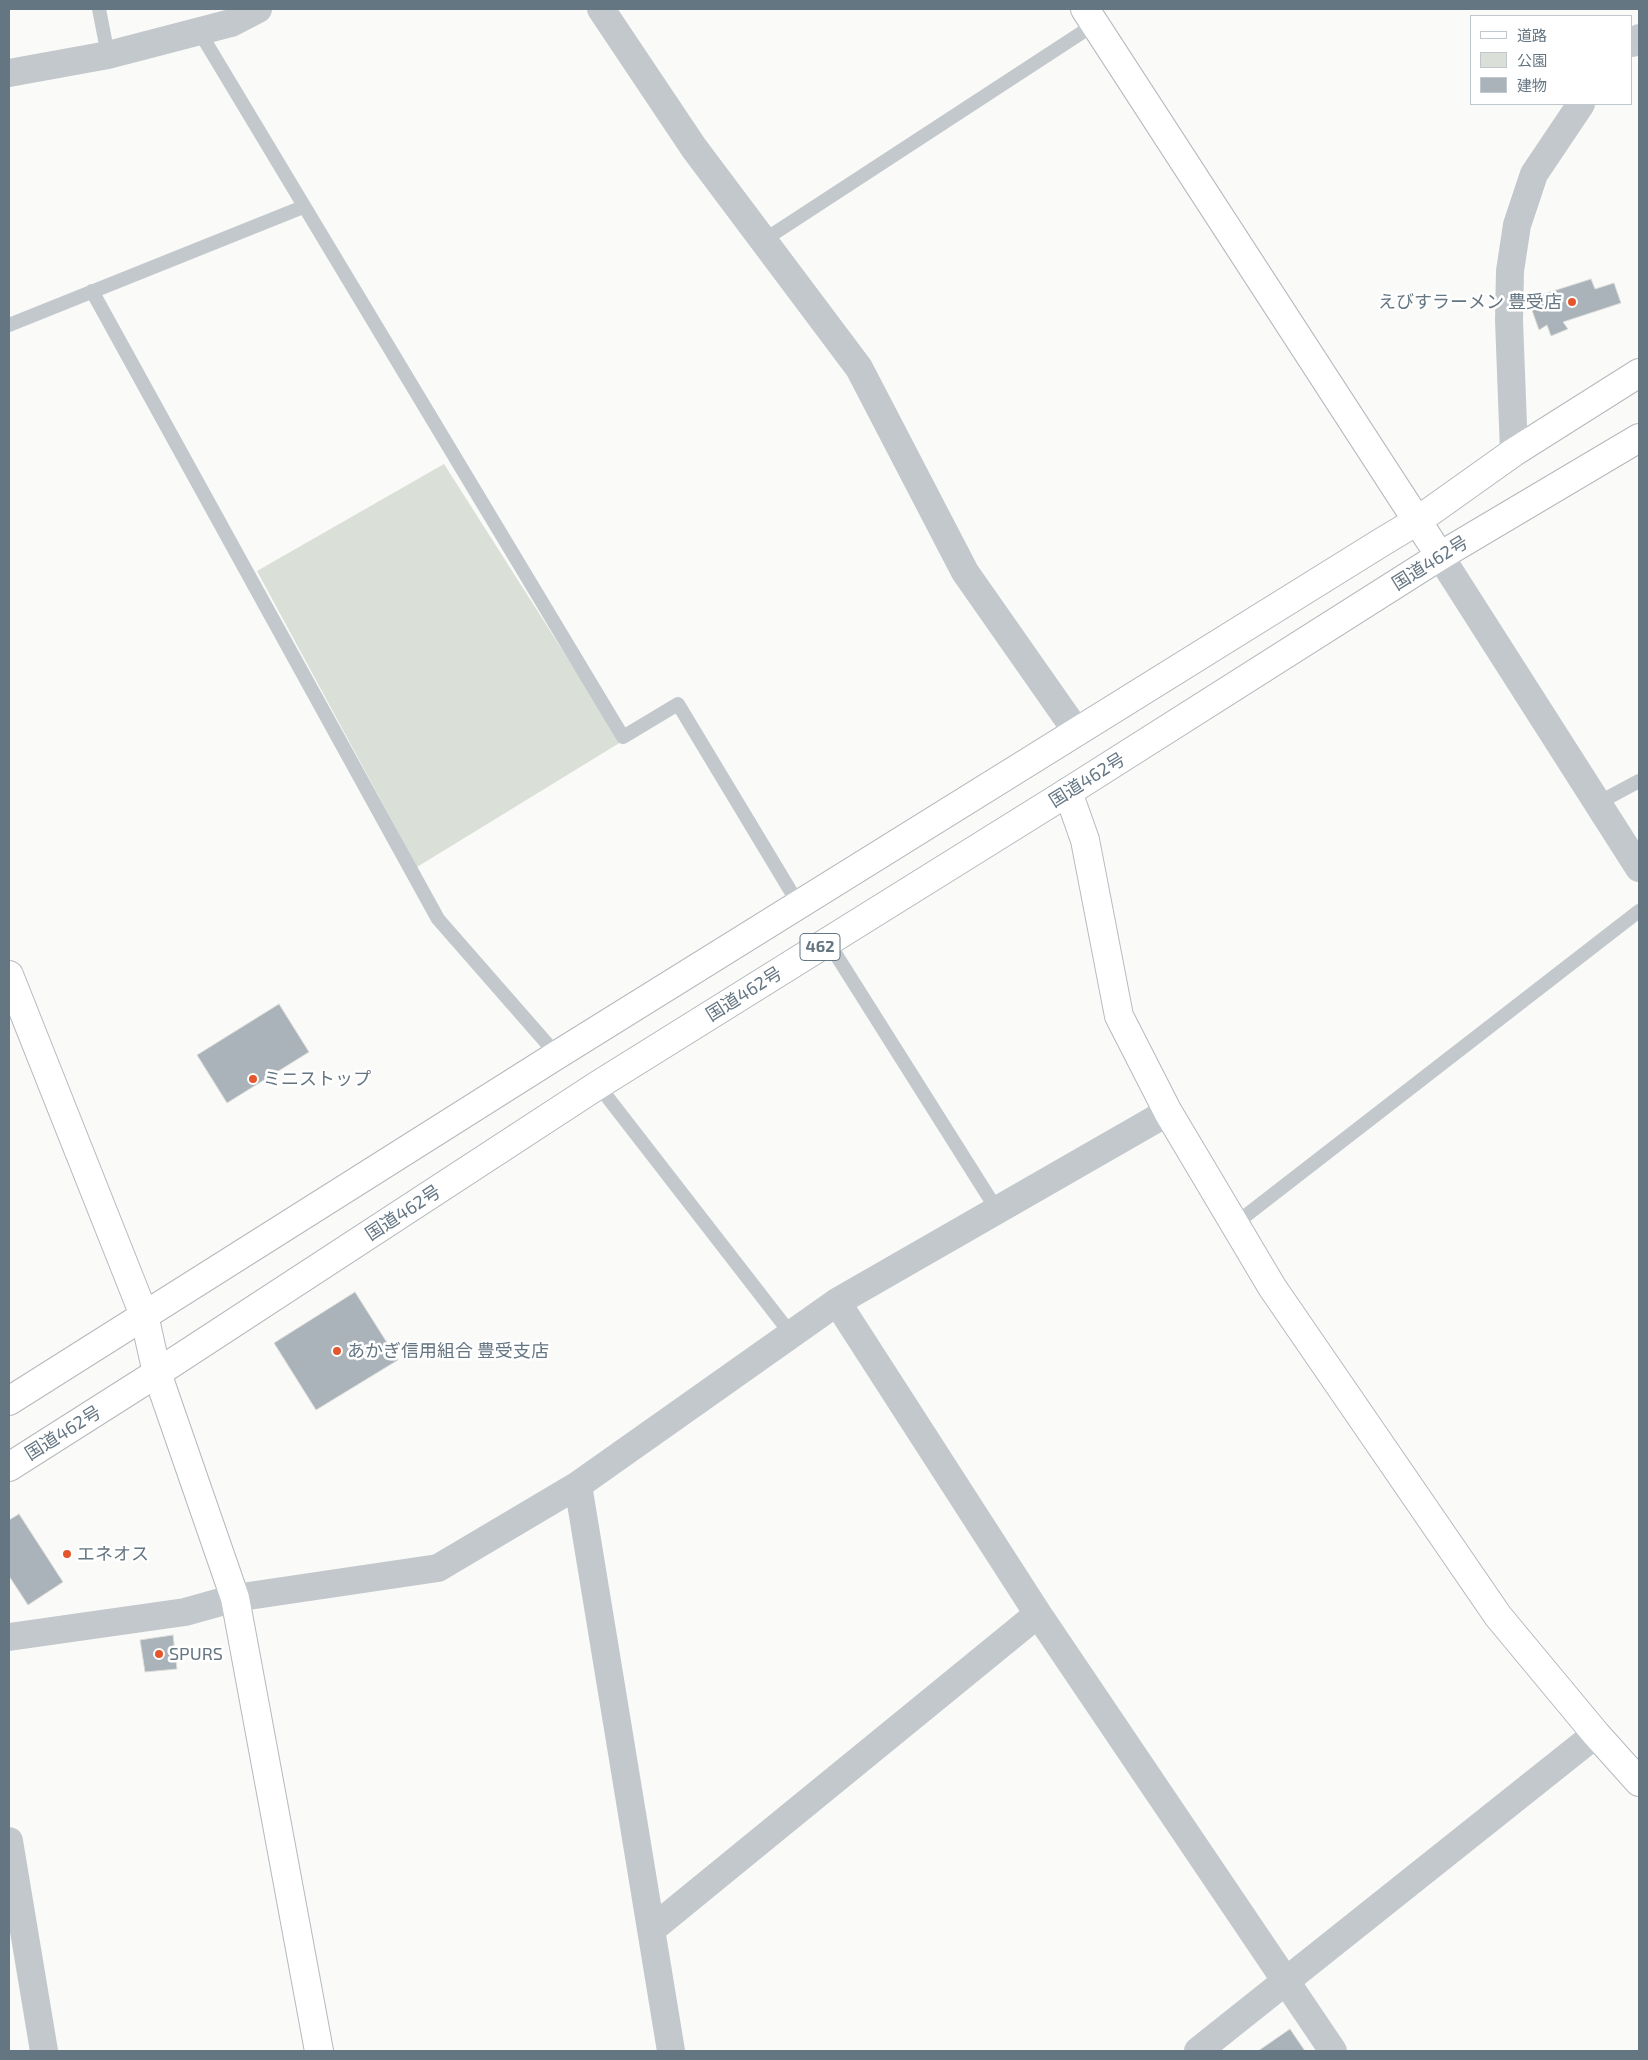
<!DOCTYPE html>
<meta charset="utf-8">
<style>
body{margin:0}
#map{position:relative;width:1648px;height:2060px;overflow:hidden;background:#fafaf8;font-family:"Exo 2","Noto Sans JP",sans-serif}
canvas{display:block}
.frame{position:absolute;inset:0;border:10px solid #657683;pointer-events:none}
.legend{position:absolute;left:1470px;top:15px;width:162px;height:90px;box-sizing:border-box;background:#fff;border:1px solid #c1c8cd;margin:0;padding:6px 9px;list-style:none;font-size:15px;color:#657683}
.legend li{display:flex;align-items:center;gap:10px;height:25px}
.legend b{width:25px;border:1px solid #c1c8cd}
</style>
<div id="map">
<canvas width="1648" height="2060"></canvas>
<div class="frame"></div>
<ul class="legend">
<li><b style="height:6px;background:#fff"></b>道路</li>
<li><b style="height:14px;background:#dadfd7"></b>公園</li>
<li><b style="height:14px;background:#aab3b9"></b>建物</li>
</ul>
</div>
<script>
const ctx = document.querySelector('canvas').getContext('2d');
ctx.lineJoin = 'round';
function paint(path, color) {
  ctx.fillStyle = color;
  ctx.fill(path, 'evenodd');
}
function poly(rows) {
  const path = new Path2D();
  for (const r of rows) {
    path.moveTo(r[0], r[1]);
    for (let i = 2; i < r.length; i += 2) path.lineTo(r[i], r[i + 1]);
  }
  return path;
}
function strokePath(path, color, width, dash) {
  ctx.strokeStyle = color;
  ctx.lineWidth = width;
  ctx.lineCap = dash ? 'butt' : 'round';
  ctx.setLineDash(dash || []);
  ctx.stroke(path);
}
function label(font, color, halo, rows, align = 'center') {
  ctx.font = font + ' "Exo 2","Noto Sans JP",sans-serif';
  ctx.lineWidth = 5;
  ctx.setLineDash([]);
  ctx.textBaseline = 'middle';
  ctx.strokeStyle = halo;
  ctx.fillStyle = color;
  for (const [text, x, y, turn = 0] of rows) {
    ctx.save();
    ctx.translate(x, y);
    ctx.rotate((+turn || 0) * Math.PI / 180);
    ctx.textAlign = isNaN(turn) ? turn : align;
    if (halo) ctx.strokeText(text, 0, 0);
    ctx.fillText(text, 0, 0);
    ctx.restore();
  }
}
paint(poly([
 [444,464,621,742,417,867,257,571]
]), '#dadfd7');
const building = poly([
 [1591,279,1595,289,1614,283,1621,303,1563,322,1568,329,1551,336,1547,325,1539,330,1528,299,1591,279],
 [279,1004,309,1052,227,1103,197,1055,279,1004],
 [355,1292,398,1360,316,1410,274,1343,355,1292],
 [19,1514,63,1582,28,1605,9,1576,9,1520,19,1514],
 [173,1635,177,1669,145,1672,140,1640,173,1635],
 [1290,2029,1305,2051,1258,2051,1290,2029]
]);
paint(building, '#aab3b9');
strokePath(building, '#dcdcda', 1);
const secondary = poly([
 [1085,9,1440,556],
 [1068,792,1085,840,1119,1016,1168,1112,1272,1287,1498,1616,1596,1734,1639,1782],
 [9,975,144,1315,157,1373,235,1598,319,2051]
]);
const highway = poly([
 [9,1401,557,1055,1382,542,1417,521,1514,452,1639,373],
 [9,1467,157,1373,598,1085,1068,792,1440,556,1639,438]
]);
strokePath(secondary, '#b3babf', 30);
strokePath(highway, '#b4b9bd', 30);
strokePath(poly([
 [99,9,108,55],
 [199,31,623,737,678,704,799,905],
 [764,240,1095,24],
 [92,291,438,919,557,1055],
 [9,325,303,207],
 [1598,803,1639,781],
 [828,942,997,1210],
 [598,1085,791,1334],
 [1235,1224,1639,911]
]), '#c3c8cc', 14);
strokePath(poly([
 [601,9,694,148,859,368,965,572,1077,732],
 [1632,43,1639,38],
 [9,73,108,55,231,23,258,9],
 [1514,452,1509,320,1510,271,1517,225,1534,174,1581,104],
 [1440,556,1639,868],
 [837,1302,1038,1614,1333,2051],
 [578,1485,671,2051],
 [9,1637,185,1612,235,1598,438,1568,578,1485,837,1302,1168,1112],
 [9,1841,44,2051],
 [651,1930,1038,1614],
 [1198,2051,1596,1734]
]), '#c3c8cc', 28);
strokePath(secondary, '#fff', 28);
strokePath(highway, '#fff', 28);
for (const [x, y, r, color] of [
 [1572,302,5,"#e4572e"],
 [253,1079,5,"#e4572e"],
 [337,1351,5,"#e4572e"],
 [67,1554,5,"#e4572e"],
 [159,1654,5,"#e4572e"]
]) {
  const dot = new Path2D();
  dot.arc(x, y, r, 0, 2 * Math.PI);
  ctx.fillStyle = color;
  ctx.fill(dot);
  strokePath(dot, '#fff', 2);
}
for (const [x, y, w] of [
 [820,947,40]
]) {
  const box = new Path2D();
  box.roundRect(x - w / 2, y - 13.5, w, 27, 4);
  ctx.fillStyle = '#fff';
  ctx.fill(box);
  strokePath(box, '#657683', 1);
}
label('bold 16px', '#657683', null, [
 ["462",820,947]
]);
label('18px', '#657683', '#fff', [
 ["えびすラーメン 豊受店",1562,302,"right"],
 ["ミニストップ",263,1079],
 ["あかぎ信用組合 豊受支店",347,1351],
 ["エネオス",77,1554],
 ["SPURS",169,1654]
], 'left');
label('18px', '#657683', '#fff', [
 ["国道462号",1430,563,-32],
 ["国道462号",1087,780,-32],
 ["国道462号",744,994,-32],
 ["国道462号",403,1213,-33],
 ["国道462号",63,1433,-32]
]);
</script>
